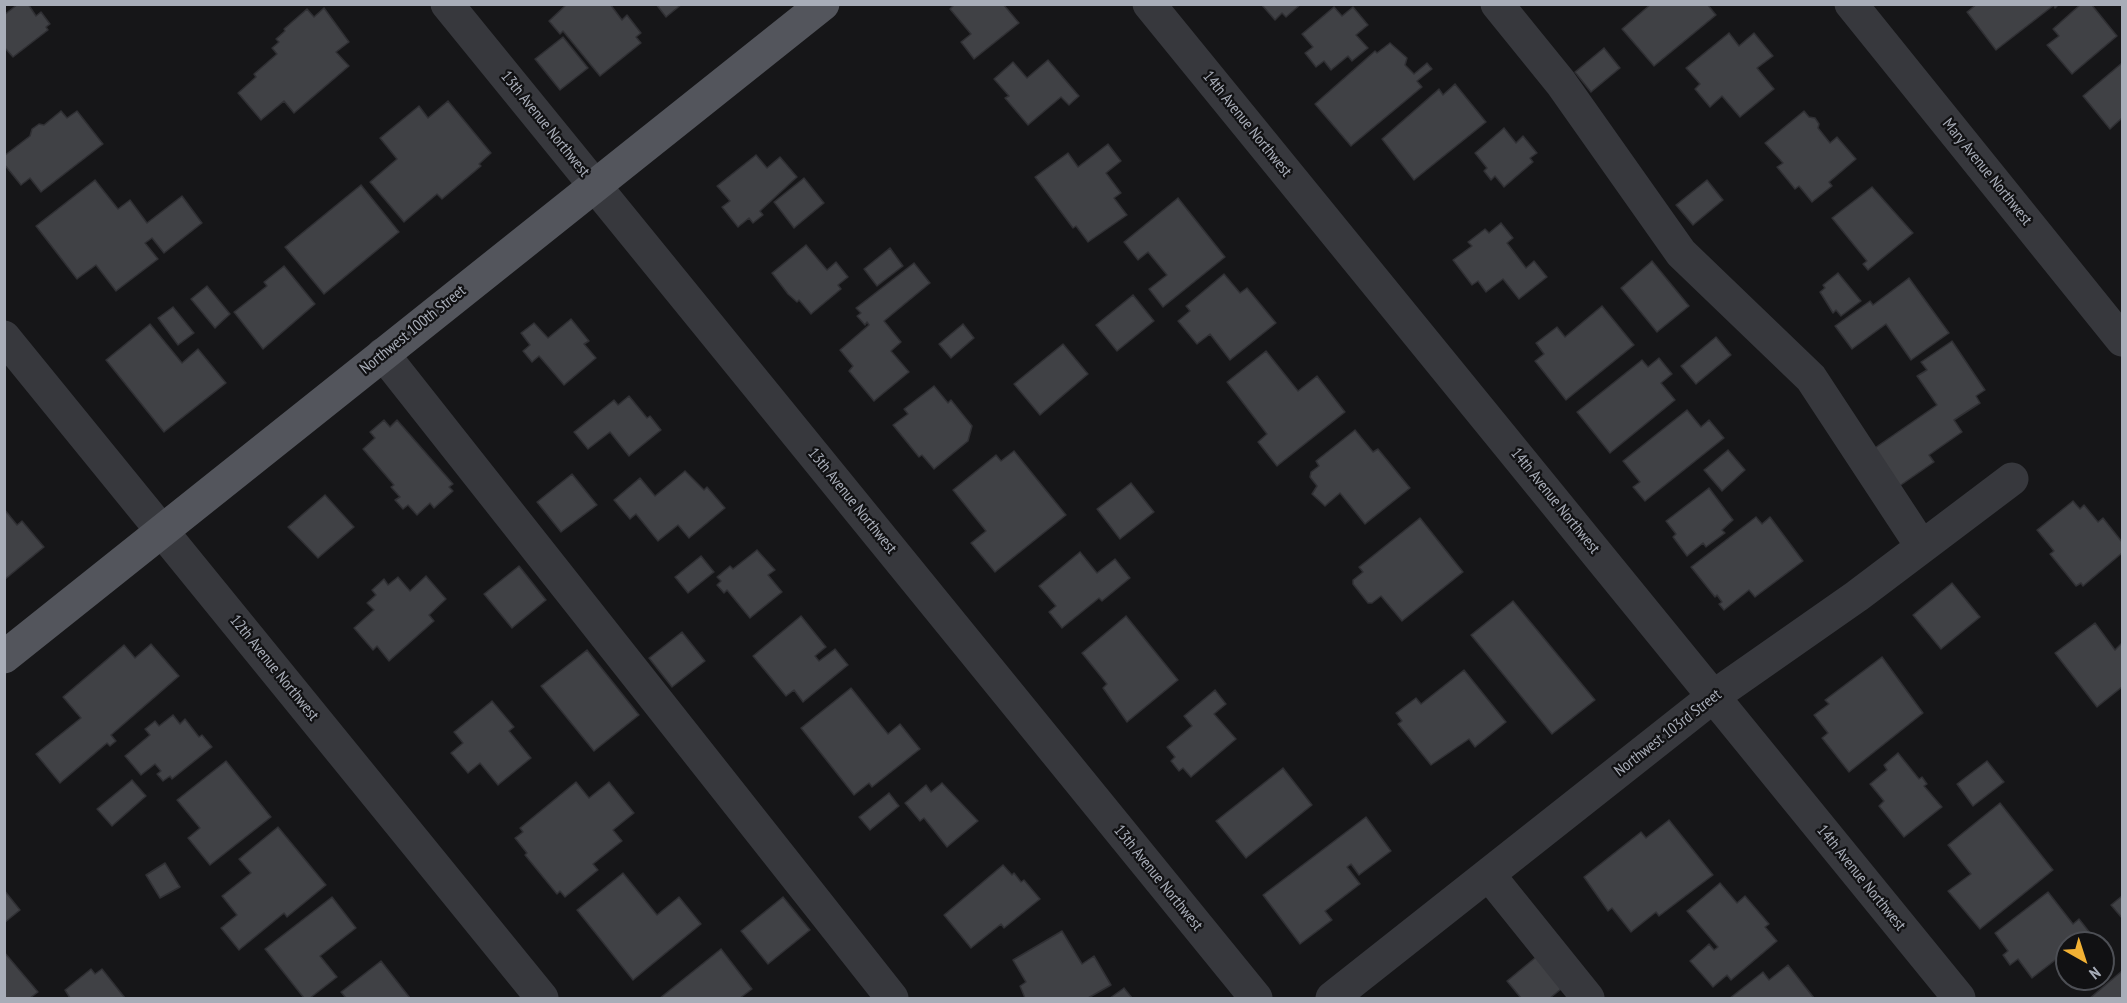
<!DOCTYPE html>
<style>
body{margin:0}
#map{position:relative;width:2127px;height:1003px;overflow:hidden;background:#161618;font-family:"PT Sans Narrow",sans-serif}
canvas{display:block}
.frame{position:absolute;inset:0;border:6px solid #a8adb8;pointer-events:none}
.north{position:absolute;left:2055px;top:931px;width:60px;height:60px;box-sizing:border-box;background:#111113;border:2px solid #4d4f55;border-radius:50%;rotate:141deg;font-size:16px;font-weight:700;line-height:24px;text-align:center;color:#a8adb8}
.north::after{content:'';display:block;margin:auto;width:21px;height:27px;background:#f2b134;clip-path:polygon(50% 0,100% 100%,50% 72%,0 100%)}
</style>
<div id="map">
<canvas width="2127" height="1003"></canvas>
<div class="frame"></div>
<div class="north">N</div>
</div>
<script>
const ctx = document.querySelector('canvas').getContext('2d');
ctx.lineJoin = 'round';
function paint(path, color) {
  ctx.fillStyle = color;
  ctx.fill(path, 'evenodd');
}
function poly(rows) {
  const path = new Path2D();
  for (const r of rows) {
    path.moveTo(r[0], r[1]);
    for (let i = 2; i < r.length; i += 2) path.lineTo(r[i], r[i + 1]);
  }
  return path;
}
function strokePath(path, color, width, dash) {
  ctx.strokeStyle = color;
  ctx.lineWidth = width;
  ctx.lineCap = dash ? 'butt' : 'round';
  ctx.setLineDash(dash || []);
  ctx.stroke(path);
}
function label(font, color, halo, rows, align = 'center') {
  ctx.font = font + ' "PT Sans Narrow",sans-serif';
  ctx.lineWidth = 4.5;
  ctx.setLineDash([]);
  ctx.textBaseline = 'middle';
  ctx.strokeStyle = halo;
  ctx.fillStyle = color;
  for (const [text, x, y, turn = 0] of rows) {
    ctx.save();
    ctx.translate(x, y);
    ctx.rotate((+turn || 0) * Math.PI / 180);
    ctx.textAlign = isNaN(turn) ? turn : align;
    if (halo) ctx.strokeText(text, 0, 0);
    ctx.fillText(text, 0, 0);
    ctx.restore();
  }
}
const building = poly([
 [18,4,28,4,36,16,41,12,50,24,46,27,48,30,13,57,4,47,4,15,18,4],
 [567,4,610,4,622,20,627,15,641,33,636,37,641,43,600,76,563,31,560,34,549,21,567,4],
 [656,4,682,4,666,17,656,4],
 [955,4,1003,4,1019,23,974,59,961,42,971,34,950,9,955,4],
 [1261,4,1301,4,1286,17,1282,13,1275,20,1261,4],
 [1651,4,1707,4,1716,15,1654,66,1622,29,1651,4],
 [1977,4,2059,4,2055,8,2054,5,1996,50,1967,12,1977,4],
 [2081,4,2091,4,2117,36,2072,74,2047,45,2059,36,2053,29,2081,4],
 [1334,7,1342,16,1353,7,1368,25,1356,35,1368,48,1352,61,1348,56,1331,70,1324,61,1316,67,1305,53,1313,47,1302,34,1334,7],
 [324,8,349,42,336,52,349,66,294,113,284,101,261,120,238,93,256,77,254,74,277,54,272,48,279,42,276,39,285,31,284,29,307,9,314,17,324,8],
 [1729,33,1739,46,1754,33,1773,56,1757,68,1774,89,1740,117,1722,96,1710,107,1695,89,1700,84,1686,68,1729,33],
 [563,37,588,68,560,90,535,59,563,37],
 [1390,43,1407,58,1405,65,1414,74,1427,63,1432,69,1417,81,1422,87,1351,146,1315,104,1375,51,1377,53,1390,43],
 [1604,48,1620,68,1591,92,1575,72,1604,48],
 [1048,60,1079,96,1069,105,1061,97,1028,125,1005,98,1009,96,994,79,1013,62,1027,78,1048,60],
 [2122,63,2122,118,2110,129,2083,96,2122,63],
 [1455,84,1486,122,1414,180,1382,139,1439,89,1443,95,1455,84],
 [448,101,491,153,479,164,481,166,442,199,437,194,404,222,370,182,397,159,380,138,419,106,428,118,448,101],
 [61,111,67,118,77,111,103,144,41,192,30,178,21,185,4,164,4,156,30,136,32,129,39,124,44,125,61,111],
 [1804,111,1809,117,1815,118,1819,124,1818,128,1830,143,1837,137,1856,159,1829,182,1832,186,1812,202,1799,186,1795,189,1777,167,1783,163,1765,143,1804,111],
 [1504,128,1516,143,1523,136,1537,153,1530,158,1533,162,1504,187,1495,176,1491,180,1484,171,1487,168,1475,153,1504,128],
 [1108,144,1121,161,1106,173,1121,193,1114,198,1127,215,1088,242,1076,226,1073,228,1035,177,1068,153,1078,167,1108,144],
 [756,155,767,168,780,157,797,177,760,211,763,215,753,223,749,218,738,227,722,207,730,201,717,186,756,155],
 [804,178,824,203,794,228,774,202,804,178],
 [95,180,118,209,130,200,147,223,182,196,202,223,164,253,152,238,145,243,158,259,116,291,96,265,77,279,36,226,95,180],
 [1707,180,1723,200,1693,225,1676,205,1707,180],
 [361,185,399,232,324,294,285,247,361,185],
 [1872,187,1913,233,1868,270,1863,264,1867,261,1832,218,1872,187],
 [1178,198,1225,257,1163,307,1149,289,1167,275,1148,252,1138,260,1124,242,1178,198],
 [1501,223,1513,238,1507,243,1526,268,1534,261,1547,277,1519,299,1503,279,1486,292,1478,281,1472,285,1453,260,1472,246,1468,242,1485,229,1489,233,1501,223],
 [806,245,827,270,836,262,848,277,838,285,841,289,811,314,799,300,797,302,788,294,772,273,806,245],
 [890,248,903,266,877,286,864,269,890,248],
 [1652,261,1689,306,1657,332,1621,288,1652,261],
 [914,263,930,283,884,321,901,342,891,351,909,372,874,401,849,371,853,366,840,350,869,325,867,322,865,325,857,316,861,313,856,308,914,263],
 [284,266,315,304,263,349,234,312,267,286,264,282,284,266],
 [1838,273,1861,301,1841,316,1836,310,1833,313,1820,292,1825,288,1823,285,1838,273],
 [1224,274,1240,293,1247,288,1276,323,1230,360,1210,334,1197,344,1178,321,1190,311,1186,306,1224,274],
 [1909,278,1949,333,1911,360,1886,324,1852,349,1835,326,1870,301,1873,305,1909,278],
 [207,286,230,314,215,328,191,299,207,286],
 [1133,295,1154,321,1117,351,1096,325,1133,295],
 [1602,306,1634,345,1566,400,1535,361,1544,354,1536,343,1557,327,1565,337,1602,306],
 [173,307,194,333,178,345,158,318,173,307],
 [571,319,589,341,584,344,596,358,564,385,539,356,532,362,523,351,530,345,521,333,534,323,548,338,571,319],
 [150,324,182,363,198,349,226,383,164,432,106,360,150,324],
 [963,324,974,338,951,358,939,344,963,324],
 [1716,337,1731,355,1696,384,1681,366,1716,337],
 [1952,341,1985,390,1976,396,1980,403,1954,420,1962,432,1929,455,1934,462,1895,489,1869,452,1937,405,1917,376,1927,370,1921,362,1952,341],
 [1063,344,1088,374,1040,415,1014,384,1063,344],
 [1266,351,1298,391,1317,376,1345,412,1277,466,1258,442,1267,434,1227,382,1266,351],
 [1659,358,1672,374,1661,383,1675,400,1610,453,1577,412,1642,360,1648,367,1659,358],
 [934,386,948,403,951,400,972,426,968,441,934,469,922,455,919,457,893,425,908,414,904,409,934,386],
 [629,396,647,418,650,416,661,430,629,456,610,432,588,449,574,432,614,400,618,405,629,396],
 [1687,410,1701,427,1709,420,1724,438,1645,501,1633,487,1640,482,1623,461,1687,410],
 [384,420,390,427,397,420,453,484,449,487,453,491,434,508,430,503,417,515,408,505,403,509,395,500,400,497,391,487,394,485,363,449,375,438,370,432,384,420],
 [1355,430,1373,452,1378,449,1410,488,1365,524,1340,493,1325,506,1312,494,1317,486,1310,477,1311,472,1319,466,1316,461,1355,430],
 [1728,450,1745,470,1722,491,1704,470,1728,450],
 [1014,451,1066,515,995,572,971,543,986,531,953,490,996,455,1001,461,1014,451],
 [685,471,704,490,707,487,725,508,689,538,678,525,658,541,636,514,630,519,614,500,640,478,655,496,685,471],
 [572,474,597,505,561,532,537,502,572,474],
 [1131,483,1154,512,1120,539,1097,509,1131,483],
 [1709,488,1733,520,1722,530,1725,533,1706,547,1703,543,1687,556,1673,537,1676,534,1666,521,1709,488],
 [325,495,354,527,318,558,288,527,325,495],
 [2073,501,2080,509,2084,505,2098,522,2103,518,2122,542,2122,553,2083,586,2081,583,2076,586,2050,554,2054,551,2037,530,2073,501],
 [4,509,17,525,22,521,44,547,4,580,4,509],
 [1756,517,1762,524,1770,517,1803,561,1755,597,1749,590,1724,610,1719,604,1722,602,1717,595,1715,597,1691,567,1756,517],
 [1420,518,1463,572,1402,621,1381,596,1372,603,1368,603,1353,584,1353,580,1363,572,1359,567,1420,518],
 [757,550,775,570,768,575,782,592,750,618,727,590,724,593,717,585,721,581,717,577,730,566,733,569,757,550],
 [1080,552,1097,573,1115,559,1130,578,1102,601,1099,598,1062,628,1049,612,1056,606,1039,586,1080,552],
 [701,556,714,572,688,593,675,577,701,556],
 [519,566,546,600,512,628,484,594,519,566],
 [426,576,446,599,429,615,434,621,389,661,377,646,373,650,354,628,374,610,367,603,376,595,372,590,384,579,388,585,398,577,410,591,426,576],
 [1952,583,1980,617,1941,649,1913,615,1952,583],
 [1513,601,1595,700,1552,734,1471,635,1513,601],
 [801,616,826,647,815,656,819,661,835,649,848,665,803,702,794,690,786,696,753,656,801,616],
 [1126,616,1178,680,1127,722,1103,688,1107,684,1082,653,1126,616],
 [2095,623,2115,650,2122,643,2122,687,2097,707,2055,653,2095,623],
 [682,632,705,661,672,687,649,658,682,632],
 [151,644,179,676,111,735,116,741,110,746,107,743,60,783,36,754,81,718,63,697,124,645,135,658,151,644],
 [587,650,639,715,594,751,541,686,587,650],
 [1882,657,1923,713,1849,772,1822,738,1828,733,1814,715,1829,704,1825,700,1882,657],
 [1464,670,1506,722,1475,747,1469,739,1431,765,1398,724,1402,721,1396,713,1416,698,1421,704,1464,670],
 [851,688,888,734,900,724,920,749,872,787,869,783,854,795,801,728,851,688],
 [1215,690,1226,704,1214,714,1236,739,1191,777,1183,768,1179,771,1171,761,1175,757,1167,747,1192,726,1184,716,1215,690],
 [492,701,514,727,509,731,531,758,498,785,480,763,468,773,451,753,463,743,454,732,492,701],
 [173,715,180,724,185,719,199,737,202,735,212,747,172,779,170,776,163,781,157,774,161,771,155,764,141,775,125,756,150,735,145,729,155,721,159,726,173,715],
 [1898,753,1919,779,1922,777,1927,784,1924,786,1942,807,1904,837,1879,806,1884,801,1870,784,1887,770,1884,765,1898,753],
 [226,761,271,817,210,865,188,838,200,828,177,800,226,761],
 [1987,761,2004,782,1973,806,1957,784,1987,761],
 [1283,768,1312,805,1246,858,1216,821,1283,768],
 [132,780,146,796,112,826,97,809,132,780],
 [576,782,589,798,609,782,634,813,613,830,622,841,593,864,598,870,565,897,560,891,557,894,525,855,527,853,515,838,523,832,520,828,576,782],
 [942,783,978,821,947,847,924,818,920,821,905,803,926,785,931,792,942,783],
 [889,793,899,806,870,830,859,817,889,793],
 [2000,803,2053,870,1980,929,1948,891,1971,874,1948,845,2000,803],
 [1366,817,1391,851,1359,875,1351,864,1347,867,1360,884,1325,911,1332,920,1300,944,1263,895,1366,817],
 [1669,820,1713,875,1659,916,1656,912,1631,932,1612,908,1608,911,1584,877,1641,832,1646,838,1669,820],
 [278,827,326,885,287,917,284,913,239,950,221,928,237,915,222,896,251,873,239,859,278,827],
 [165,863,180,887,160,898,146,875,165,863],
 [1003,865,1012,875,1014,873,1021,882,1024,880,1040,899,1004,928,1001,924,971,948,944,915,1003,865],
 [623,873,657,915,679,897,701,924,633,980,577,910,623,873],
 [1720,883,1737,903,1745,896,1769,924,1765,927,1777,941,1731,980,1727,975,1713,987,1690,961,1709,944,1714,950,1718,947,1687,911,1720,883],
 [4,890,20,910,4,923,4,890],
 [2048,892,2073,924,2079,919,2090,933,2078,943,2067,943,2067,951,2032,978,2018,959,2010,965,2003,955,2008,951,1995,933,2048,892],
 [2122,896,2122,918,2111,905,2122,896],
 [332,897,356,928,320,956,337,977,310,998,304,998,265,949,332,897],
 [783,897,810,930,768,964,741,931,783,897],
 [1062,931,1082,964,1094,956,1111,985,1088,998,1025,998,1020,986,1026,982,1013,960,1062,931],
 [721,949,752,989,740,998,660,998,721,949],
 [4,952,38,992,30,998,4,998,4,952],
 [1541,953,1566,985,1550,998,1521,998,1507,981,1541,953],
 [381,961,410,998,346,998,341,992,381,961],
 [1788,965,1814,998,1730,998,1763,972,1769,980,1788,965],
 [91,969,95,974,102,969,125,998,70,998,65,990,91,969],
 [2122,971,2122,998,2090,998,2122,971],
 [1124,988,1132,998,1110,998,1124,988]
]);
paint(building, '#404145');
strokePath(building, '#303034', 1.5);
strokePath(poly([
 [447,4,1256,998],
 [1149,4,1959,998],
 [1497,4,1561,83,1681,253,1811,378,1922,547],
 [1851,4,2122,340],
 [4,337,542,998],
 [383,354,892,998],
 [1489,875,1588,998],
 [1332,998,1714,696,1857,596,2012,479]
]), '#37383d', 33);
strokePath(poly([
 [4,657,823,4]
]), '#53555c', 33);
label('16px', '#a8adb8', '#111113', [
 ["13th Avenue Northwest",545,124,51],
 ["14th Avenue Northwest",1247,124,51],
 ["Mary Avenue Northwest",1987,172,51],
 ["Northwest 100th Street",413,330,-39],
 ["13th Avenue Northwest",852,501,51],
 ["14th Avenue Northwest",1555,501,51],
 ["12th Avenue Northwest",274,668,51],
 ["Northwest 103rd Street",1668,733,-38],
 ["13th Avenue Northwest",1158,878,51],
 ["14th Avenue Northwest",1861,878,51]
]);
</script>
